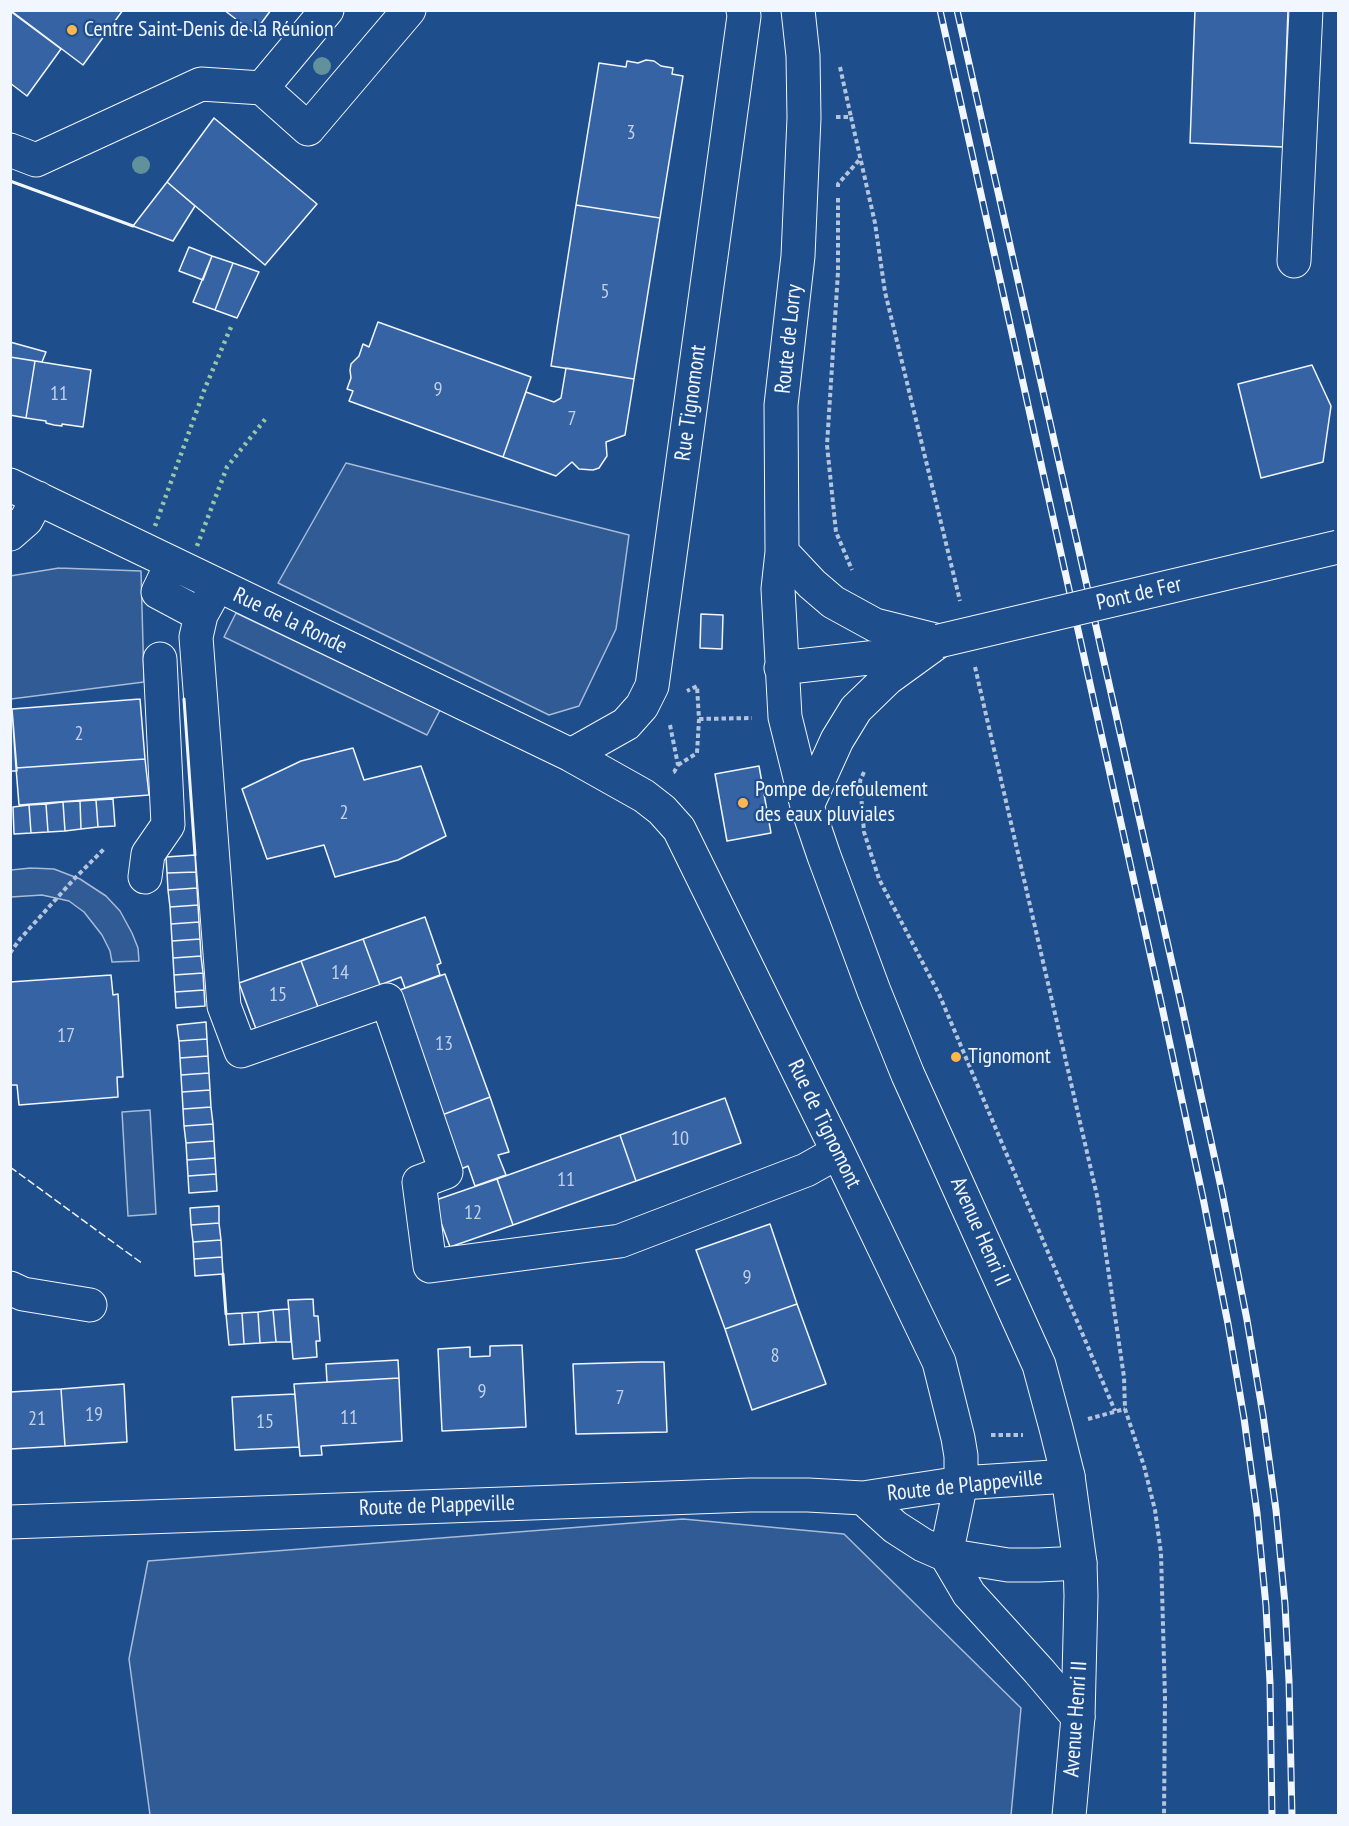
<!DOCTYPE html>
<meta charset="utf-8">
<style>
body{margin:0}
#map{position:relative;width:1349px;height:1826px;overflow:hidden;background:#1f4e8c;font-family:"PT Sans Narrow",sans-serif}
canvas{display:block}
.frame{position:absolute;inset:0;border:12px solid #f2f6ff;pointer-events:none}
</style>
<div id="map">
<canvas width="1349" height="1826"></canvas>
<div class="frame"></div>
</div>
<script>
const ctx = document.querySelector('canvas').getContext('2d');
ctx.lineJoin = 'round';
function paint(path, color) {
  ctx.fillStyle = color;
  ctx.fill(path, 'evenodd');
}
function poly(rows) {
  const path = new Path2D();
  for (const r of rows) {
    path.moveTo(r[0], r[1]);
    for (let i = 2; i < r.length; i += 2) path.lineTo(r[i], r[i + 1]);
  }
  return path;
}
function strokePath(path, color, width, dash) {
  ctx.strokeStyle = color;
  ctx.lineWidth = width;
  ctx.lineCap = dash ? 'butt' : 'round';
  ctx.setLineDash(dash || []);
  ctx.stroke(path);
}
function label(font, color, halo, rows, align = 'center') {
  ctx.font = font + ' "PT Sans Narrow",sans-serif';
  ctx.lineWidth = 4.5;
  ctx.setLineDash([]);
  ctx.textBaseline = 'middle';
  ctx.strokeStyle = halo;
  ctx.fillStyle = color;
  for (const [text, x, y, turn = 0] of rows) {
    ctx.save();
    ctx.translate(x, y);
    ctx.rotate((+turn || 0) * Math.PI / 180);
    ctx.textAlign = isNaN(turn) ? turn : align;
    if (halo) ctx.strokeText(text, 0, 0);
    ctx.fillText(text, 0, 0);
    ctx.restore();
  }
}
const built = poly([
 [346,463,629,535,616,629,579,706,549,715,278,583,346,463],
 [59,568,141,571,144,682,11,699,10,576,59,568],
 [236,613,440,710,427,735,224,637,236,613],
 [31,868,54,869,80,879,106,896,120,911,132,933,138,948,139,961,112,962,110,951,102,935,84,912,69,901,42,895,11,897,11,870,31,868],
 [150,1110,156,1214,128,1216,122,1112,150,1110],
 [683,1519,844,1534,1021,1708,1011,1815,150,1815,129,1659,148,1561,683,1519]
]);
paint(built, '#305b95');
strokePath(built, '#a8bbd7', 1.5);
const building = poly([
 [10,10,123,10,83,65,10,10],
 [224,10,271,10,254,33,224,10],
 [1195,10,1288,10,1283,147,1190,143,1195,10],
 [10,11,61,49,27,96,10,83,10,11],
 [646,60,654,61,661,66,673,68,672,74,683,76,660,218,576,205,599,63,626,67,627,61,638,63,646,60],
 [214,118,317,204,265,265,167,182,214,118],
 [167,182,195,206,173,241,133,226,167,182],
 [576,205,660,218,634,379,551,366,576,205],
 [189,247,212,256,203,280,179,271,189,247],
 [212,256,233,263,215,310,193,302,212,256],
 [233,263,259,272,237,318,215,310,233,263],
 [378,322,531,377,503,457,349,401,353,391,347,389,351,378,350,370,351,364,359,356,363,344,369,347,378,322],
 [10,342,46,352,42,362,10,357,10,342],
 [10,357,35,361,26,418,10,415,10,357],
 [35,361,91,370,83,427,62,424,62,426,54,425,46,423,46,421,26,418,35,361],
 [1312,365,1331,406,1323,462,1261,478,1238,384,1312,365],
 [566,368,634,379,625,435,606,442,607,456,599,468,593,470,579,469,572,462,556,476,503,457,526,392,554,402,561,398,566,368],
 [701,614,723,615,722,649,700,648,701,614],
 [140,699,145,759,16,768,12,709,140,699],
 [10,709,12,709,17,771,10,771,10,709],
 [353,748,364,780,421,766,446,836,398,860,335,877,324,845,267,859,242,789,301,761,353,748],
 [145,759,149,795,19,805,16,768,145,759],
 [759,766,771,833,727,841,715,774,759,766],
 [113,799,115,826,98,827,96,800,113,799],
 [96,800,98,827,81,829,80,801,96,800],
 [80,801,81,829,65,831,63,802,80,801],
 [63,802,65,831,48,832,46,804,63,802],
 [46,804,48,832,31,833,29,805,46,804],
 [29,805,31,833,14,834,13,807,29,805],
 [195,855,196,872,167,873,166,857,195,855],
 [196,872,197,888,168,890,167,873,196,872],
 [197,888,198,905,170,907,168,890,197,888],
 [198,905,199,922,171,924,170,907,198,905],
 [425,917,441,963,437,965,440,975,405,988,401,977,380,985,363,939,425,917],
 [199,922,200,939,172,941,171,924,199,922],
 [200,939,201,956,173,958,172,941,200,939],
 [363,939,380,985,318,1007,301,961,363,939],
 [201,956,203,973,174,975,173,958,201,956],
 [301,961,318,1007,256,1029,239,983,301,961],
 [203,973,204,990,175,992,174,975,203,973],
 [445,974,490,1097,442,1115,397,991,445,974],
 [111,975,113,995,118,994,123,1077,117,1077,118,1097,19,1105,17,1085,11,1085,10,1071,10,982,111,975],
 [204,990,205,1006,176,1008,175,992,204,990],
 [206,1022,207,1039,179,1041,177,1025,206,1022],
 [207,1039,208,1056,180,1058,179,1041,207,1039],
 [208,1056,209,1073,181,1075,180,1058,208,1056],
 [209,1073,210,1090,182,1092,181,1075,209,1073],
 [210,1090,211,1107,183,1109,182,1092,210,1090],
 [490,1097,509,1152,498,1155,506,1175,475,1186,468,1166,461,1169,442,1115,490,1097],
 [725,1098,741,1143,636,1181,620,1135,725,1098],
 [211,1107,213,1124,184,1126,183,1109,211,1107],
 [213,1124,214,1141,186,1143,184,1126,213,1124],
 [620,1135,636,1181,513,1225,497,1179,620,1135],
 [214,1141,215,1158,187,1160,186,1143,214,1141],
 [215,1158,216,1174,188,1176,187,1160,215,1158],
 [216,1174,217,1191,189,1193,188,1176,216,1174],
 [497,1179,513,1225,450,1247,433,1201,497,1179],
 [219,1206,219,1223,191,1225,190,1208,219,1206],
 [219,1223,221,1240,193,1242,191,1225,219,1223],
 [770,1224,797,1304,725,1329,696,1250,770,1224],
 [221,1240,222,1257,194,1259,193,1242,221,1240],
 [222,1257,223,1274,195,1276,194,1259,222,1257],
 [313,1299,314,1316,318,1316,320,1341,316,1341,317,1357,293,1359,288,1300,313,1299],
 [797,1304,826,1384,752,1410,725,1329,797,1304],
 [289,1309,291,1342,276,1342,273,1310,289,1309],
 [273,1310,276,1342,260,1343,258,1312,273,1310],
 [258,1312,260,1343,244,1344,242,1313,258,1312],
 [242,1313,244,1344,229,1345,226,1314,242,1313],
 [522,1345,526,1427,442,1431,438,1349,470,1347,470,1357,490,1356,490,1346,522,1345],
 [398,1360,399,1378,327,1382,326,1364,398,1360],
 [642,1362,664,1362,667,1432,576,1434,573,1364,642,1362],
 [399,1378,402,1441,321,1446,322,1455,300,1456,294,1384,399,1378],
 [124,1384,127,1442,65,1446,61,1389,124,1384],
 [61,1389,65,1446,10,1449,10,1392,61,1389],
 [295,1394,299,1447,235,1450,232,1397,295,1394]
]);
paint(building, '#3563a3');
strokePath(building, '#f2f6ff', 1.5);
const minor = poly([
 [262,88,308,129,409,10],
 [10,150,36,160,201,84,262,88,327,10],
 [1294,261,1306,10],
 [10,485,571,755,644,796,662,810,679,829,838,1152,939,1362,958,1438,961,1456,961,1483,946,1555],
 [10,534,26,520,38,498],
 [172,563,158,592,201,615],
 [217,586,201,615,196,637,224,1006,241,1051,387,1000,446,1172,419,1182,430,1266,620,1241,806,1170,838,1152],
 [571,755,626,724,642,706,652,686,744,16,743,10],
 [145,877,148,854,168,825,160,659],
 [10,1288,23,1294,90,1305],
 [863,1498,895,1527,923,1545,946,1555,1008,1565,1039,1565,1080,1563],
 [10,1522,750,1495,808,1495,863,1498,961,1483,1068,1476],
 [946,1555,969,1594,1039,1671,1078,1717]
]);
const major = poly([
 [798,10,803,56,804,118,798,256,781,405,782,552,778,589,785,717,807,806,824,856,874,991,908,1075,1039,1365,1056,1428,1068,1476,1080,1563,1081,1596,1078,1717,1069,1816],
 [782,552,812,584,833,602,875,625,939,641],
 [781,668,886,656,923,646],
 [807,806,837,740,856,709,888,678,939,641]
]);
strokePath(minor, '#f2f6ff', 35);
strokePath(major, '#f2f6ff', 35);
strokePath(poly([
 [840,67,851,117],
 [836,117,851,117,875,223,885,292,960,601],
 [838,187,838,184,861,158],
 [838,198,838,272,827,445,836,532,852,570],
 [975,667,1098,1200,1124,1377,1125,1409,1144,1466,1155,1510,1161,1553,1165,1698,1164,1816],
 [699,719,752,718],
 [670,725,678,765,674,772,671,773],
 [678,765,697,753,699,719,697,686,687,691],
 [864,772,860,781,864,832,879,879,939,994,1115,1411],
 [10,953,20,939,75,878,105,848],
 [1088,1419,1125,1409],
 [991,1435,1023,1435]
]), '#b3c4dc', 4, [4.5, 3]);
strokePath(minor, '#1f4e8c', 33);
strokePath(major, '#1f4e8c', 33);
const rail = poly([
 [940,10,1162,1007,1203,1198,1228,1324,1244,1418,1257,1513,1266,1606,1270,1683,1272,1816],
 [957,10,1181,1003,1222,1192,1247,1320,1263,1415,1276,1510,1285,1604,1289,1681,1292,1816]
]);
strokePath(rail, '#f2f6ff', 7);
strokePath(rail, '#1f4e8c', 4.5, [14]);
const majorBridge = poly([
 [939,641,1338,547]
]);
strokePath(majorBridge, '#f2f6ff', 35, []);
strokePath(majorBridge, '#1f4e8c', 33);
strokePath(poly([
 [155,526,205,388,231,327],
 [197,546,227,467,267,417]
]), '#97c8a6', 4.5, [3, 4.5]);
strokePath(poly([
 [10,1167,143,1264]
]), '#f2f6ff', 1.5, [8, 3]);
strokePath(poly([
 [10,181,133,226],
 [184,699,195,855],
 [223,1274,226,1314]
]), '#f2f6ff', 3);
ctx.fillStyle = '#61919a';
for (const [x, y] of [
 [322,66],
 [141,165]
]) {
  ctx.beginPath();
  ctx.arc(x, y, 9, 0, 2 * Math.PI);
  ctx.fill();
}
for (const [x, y, r, color] of [
 [72,30,6,"#ffb74d"],
 [743,803,6,"#ffb74d"],
 [956,1057,6,"#ffb74d"]
]) {
  const dot = new Path2D();
  dot.arc(x, y, r, 0, 2 * Math.PI);
  ctx.fillStyle = color;
  ctx.fill(dot);
  strokePath(dot, '#1f4e8c', 2);
}
label('20px', '#c3d1e8', null, [
 ["3",631,133],
 ["5",605,292],
 ["9",438,390],
 ["11",59,394],
 ["7",572,419],
 ["2",79,734],
 ["2",344,813],
 ["14",340,973],
 ["15",278,995],
 ["17",66,1036],
 ["13",444,1044],
 ["10",680,1139],
 ["11",566,1180],
 ["12",473,1213],
 ["9",747,1278],
 ["8",775,1356],
 ["9",482,1392],
 ["7",620,1398],
 ["19",94,1415],
 ["11",349,1418],
 ["21",37,1419],
 ["15",265,1422]
]);
label('22px', '#f2f6ff', '#1f4e8c', [
 ["Centre Saint-Denis de la Réunion",84,30],
 ["Pompe de refoulement",755,790],
 ["des eaux pluviales",755,815],
 ["Tignomont",968,1057]
], 'left');
label('22px', '#f2f6ff', '#1f4e8c', [
 ["Route de Lorry",789,339,-84],
 ["Rue Tignomont",691,403,-82],
 ["Pont de Fer",1139,594,-13],
 ["Rue de la Ronde",290,621,26],
 ["Rue de Tignomont",824,1124,64],
 ["Avenue Henri II",980,1232,66],
 ["Route de Plappeville",965,1486,-6],
 ["Route de Plappeville",437,1506,-2],
 ["Avenue Henri II",1076,1719,-86]
]);
</script>
